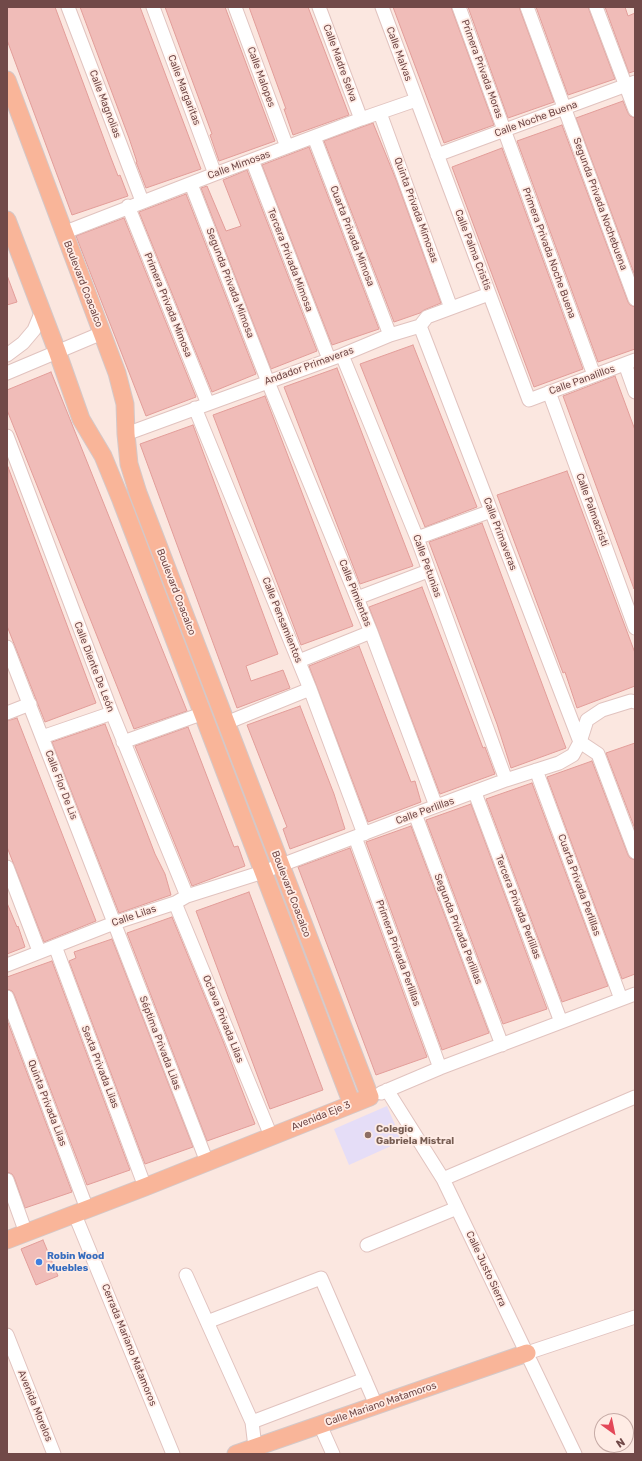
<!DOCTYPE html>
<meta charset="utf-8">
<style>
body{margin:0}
#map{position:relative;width:642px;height:1461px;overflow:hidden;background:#fbe7e0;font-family:Rubik,sans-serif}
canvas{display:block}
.frame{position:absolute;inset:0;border:8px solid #714948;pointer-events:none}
.north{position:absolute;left:594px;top:1413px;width:40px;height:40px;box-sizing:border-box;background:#ffece5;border:1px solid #c6aba6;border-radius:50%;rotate:147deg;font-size:11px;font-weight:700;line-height:16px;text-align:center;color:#714948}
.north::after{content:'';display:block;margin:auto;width:14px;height:18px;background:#e34758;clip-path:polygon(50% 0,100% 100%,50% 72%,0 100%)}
</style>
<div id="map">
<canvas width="642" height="1461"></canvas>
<div class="frame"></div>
<div class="north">N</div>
</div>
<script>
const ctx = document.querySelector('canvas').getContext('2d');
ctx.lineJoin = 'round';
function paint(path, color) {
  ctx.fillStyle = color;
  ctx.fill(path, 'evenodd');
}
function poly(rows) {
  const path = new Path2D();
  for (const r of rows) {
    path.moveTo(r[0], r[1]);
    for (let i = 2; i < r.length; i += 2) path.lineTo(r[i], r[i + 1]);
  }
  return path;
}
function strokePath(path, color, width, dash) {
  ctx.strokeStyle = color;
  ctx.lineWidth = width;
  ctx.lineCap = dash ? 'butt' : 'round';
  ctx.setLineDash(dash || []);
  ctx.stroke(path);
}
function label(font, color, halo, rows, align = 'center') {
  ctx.font = font + ' Rubik,sans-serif';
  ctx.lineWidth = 3.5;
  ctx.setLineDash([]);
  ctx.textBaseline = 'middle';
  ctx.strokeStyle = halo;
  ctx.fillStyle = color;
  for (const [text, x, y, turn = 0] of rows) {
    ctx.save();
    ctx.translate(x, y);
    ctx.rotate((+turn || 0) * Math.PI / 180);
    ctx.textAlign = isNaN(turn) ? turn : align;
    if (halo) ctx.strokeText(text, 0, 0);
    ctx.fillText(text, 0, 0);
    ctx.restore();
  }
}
paint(poly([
 [387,1106,402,1141,349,1165,334,1129]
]), '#e5ddf7');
const building = poly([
 [7,7,55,7,111,158,118,176,120,175,128,196,72,215,7,40,7,7],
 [80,7,140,7,201,169,146,188,136,162,137,162,129,138,80,7],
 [165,7,225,7,275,141,219,161,210,135,212,134,165,7],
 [249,7,308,7,349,115,293,135,284,109,286,109,249,7],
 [393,7,451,7,494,125,444,143,393,7],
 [468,7,519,7,554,102,508,118,468,7],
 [536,7,588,7,615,79,568,95,536,7],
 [605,7,625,7,628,16,635,13,635,71,629,73,605,7],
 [623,101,628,113,630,116,635,118,635,276,576,118,623,101],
 [373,123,397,182,441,303,424,310,420,313,394,322,324,141,373,123],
 [562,125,628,302,630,305,635,307,635,349,598,362,517,141,562,125],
 [309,147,379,329,332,345,262,165,309,147],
 [502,148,583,369,534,387,452,167,502,148],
 [247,170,317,351,271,369,201,188,207,186,226,231,241,226,223,180,247,170],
 [186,194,256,374,212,392,139,212,186,194],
 [124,218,196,397,146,416,76,236,124,218],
 [8,278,17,302,7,305,7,279,8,278],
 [413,345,477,507,425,527,360,364,413,345],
 [337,368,413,566,360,584,284,387,337,368],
 [51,372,187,711,134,729,7,410,7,390,51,372],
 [615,376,635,430,634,589,563,396,615,376],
 [265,396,353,626,301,645,213,415,265,396],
 [193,425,278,654,246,666,251,681,283,670,290,688,237,708,140,444,193,425],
 [8,467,96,703,45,722,7,626,8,467],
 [567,471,635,653,635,686,577,708,565,672,563,673,497,495,567,471],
 [482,523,566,748,511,768,497,724,429,542,482,523],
 [422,587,483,748,485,747,495,774,440,794,369,607,422,587],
 [359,646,411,782,415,781,421,802,368,822,309,666,359,646],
 [300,706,334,794,345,829,290,849,283,829,287,827,247,725,300,706],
 [17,718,96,921,44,942,7,847,7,721,17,718],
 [105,724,155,854,165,874,171,895,119,913,52,742,105,724],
 [188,727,234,847,238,846,245,866,192,886,135,746,188,727],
 [635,743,635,829,606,753,635,743],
 [592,761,628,855,630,858,635,860,635,974,622,979,547,777,592,761],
 [532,783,608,986,562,1002,486,799,532,783],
 [471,804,547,1009,503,1024,426,820,471,804],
 [411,826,489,1033,442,1050,366,842,411,826],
 [350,848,427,1057,376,1075,298,867,350,848],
 [249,892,323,1090,270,1109,196,911,249,892],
 [7,903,17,927,18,926,25,947,7,954,7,903],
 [172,917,223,1041,255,1124,207,1141,127,933,172,917],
 [112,939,193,1147,145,1164,69,961,76,958,74,952,112,939],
 [52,961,130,1170,87,1185,14,994,12,991,7,989,7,977,52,961],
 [7,1020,72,1192,25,1208,14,1177,12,1174,7,1172,7,1020],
 [43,1240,58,1276,36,1285,21,1249,43,1240]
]);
paint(building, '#f0bcb8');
strokePath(building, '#e29d99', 1);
const minor = poly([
 [68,7,142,201],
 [153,7,215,174],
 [235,7,287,147],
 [319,7,361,119],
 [382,7,529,400,635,360],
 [459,7,594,375],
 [527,7,635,299],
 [596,7,635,110],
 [380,113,451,308],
 [314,137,390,335],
 [437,155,635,82],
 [252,160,329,359],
 [191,184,268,382,371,632,436,806],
 [128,206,208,404],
 [63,233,215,174,361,119,416,100],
 [420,326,580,742],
 [7,355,23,343,34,330,42,311],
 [342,355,417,538,506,780],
 [625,364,635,392],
 [7,373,102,333],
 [549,392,635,628],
 [195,408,310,689,364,834],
 [126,434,342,355,390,335,420,326,427,317,489,294],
 [7,436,112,713,187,896],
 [417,538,491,511],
 [357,598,428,571],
 [7,647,207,1162],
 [299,661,371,632],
 [7,713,30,704],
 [226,723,310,689],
 [42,737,112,713],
 [123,742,204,713],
 [580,742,598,754,635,852],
 [536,770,621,999],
 [475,793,561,1022],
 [415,814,502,1045],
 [355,837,440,1068],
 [7,867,39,951],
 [175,903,271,1136],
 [55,946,145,1187],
 [7,965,114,923,175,903,187,896,263,872,355,837,415,814,506,780,559,763,573,755,580,742,587,720,602,710,631,701,635,702],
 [7,997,87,1209],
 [387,1090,443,1179,575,1454],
 [381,1093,440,1068,635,994],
 [443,1179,635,1097],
 [7,1180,26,1233],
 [75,1215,173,1454],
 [367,1245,457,1208],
 [186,1275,252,1422,365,1379],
 [207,1322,321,1278,376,1405],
 [7,1335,54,1454],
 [527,1353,635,1317],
 [252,1422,255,1447,258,1454],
 [320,1425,333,1454]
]);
const major = poly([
 [7,80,117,373,125,404,126,434,129,464,138,493,370,1097,145,1187,7,1240],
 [7,220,57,351,81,419,103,456,121,500,352,1104],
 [236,1454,527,1353]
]);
strokePath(minor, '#e1c3bf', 15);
strokePath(major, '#d4c8c8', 19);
strokePath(minor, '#fff', 13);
strokePath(major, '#f9b599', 17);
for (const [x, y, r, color] of [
 [368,1135,4,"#8d6e63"],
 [39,1262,4,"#3f7fe0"]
]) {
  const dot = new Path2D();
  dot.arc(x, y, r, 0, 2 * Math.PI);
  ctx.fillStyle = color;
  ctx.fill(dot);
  strokePath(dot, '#ffece5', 1.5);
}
label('10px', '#714948', '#ffece5', [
 ["Calle Malvas",399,54,70],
 ["Calle Madre Selva",340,63,70],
 ["Primera Privada Moras",482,69,70],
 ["Calle Malopes",261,77,70],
 ["Calle Margaritas",184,90,69],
 ["Calle Magnolias",105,104,69],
 ["Calle Noche Buena",536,119,-20],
 ["Calle Mimosas",239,165,-20],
 ["Segunda Privada Nochebuena",600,204,70],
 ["Quinta Privada Mimosas",416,210,70],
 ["Cuarta Privada Mimosa",352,236,69],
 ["Calle Palma Cristis",473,250,69],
 ["Primera Privada Noche Buena",549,253,70],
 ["Tercera Privada Mimosa",290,260,69],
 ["Segunda Privada Mimosa",230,283,69],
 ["Boulevard Coacalco",83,284,69],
 ["Primera Privada Mimosa",168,305,68],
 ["Andador Primaveras",309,366,-20],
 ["Calle Panalillos",582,380,-20],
 ["Calle Palmacristi",592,510,70],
 ["Calle Primaveras",500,534,69],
 ["Calle Petunias",427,566,70],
 ["Boulevard Coacalco",176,592,69],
 ["Calle Pimientas",355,593,68],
 ["Calle Pensamientos",282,620,68],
 ["Calle Diente De León",94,667,69],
 ["Calle Flor De Lis",61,785,69],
 ["Calle Perlillas",425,811,-20],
 ["Cuarta Privada Perlillas",579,885,70],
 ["Boulevard Coacalco",291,894,69],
 ["Tercera Privada Perlillas",518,907,69],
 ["Calle Lilas",134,916,-19],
 ["Segunda Privada Perlillas",458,929,69],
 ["Primera Privada Perlillas",398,953,70],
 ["Octava Privada Lilas",223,1019,68],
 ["Séptima Privada Lilas",160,1043,69],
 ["Sexta Privada Lilas",100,1067,69],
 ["Quinta Privada Lilas",47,1103,69],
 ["Avenida Eje 3",321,1116,-22],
 ["Calle Justo Sierra",486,1269,65],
 ["Cerrada Mariano Matamoros",129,1345,68],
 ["Calle Mariano Matamoros",381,1404,-19],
 ["Avenida Morelos",35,1406,68]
]);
label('bold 10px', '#785e54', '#ffece5', [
 ["Colegio",376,1129],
 ["Gabriela Mistral",376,1141]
], 'left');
label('bold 10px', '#366cbe', '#ffece5', [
 ["Robin Wood",47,1256],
 ["Muebles",47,1268]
], 'left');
</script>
